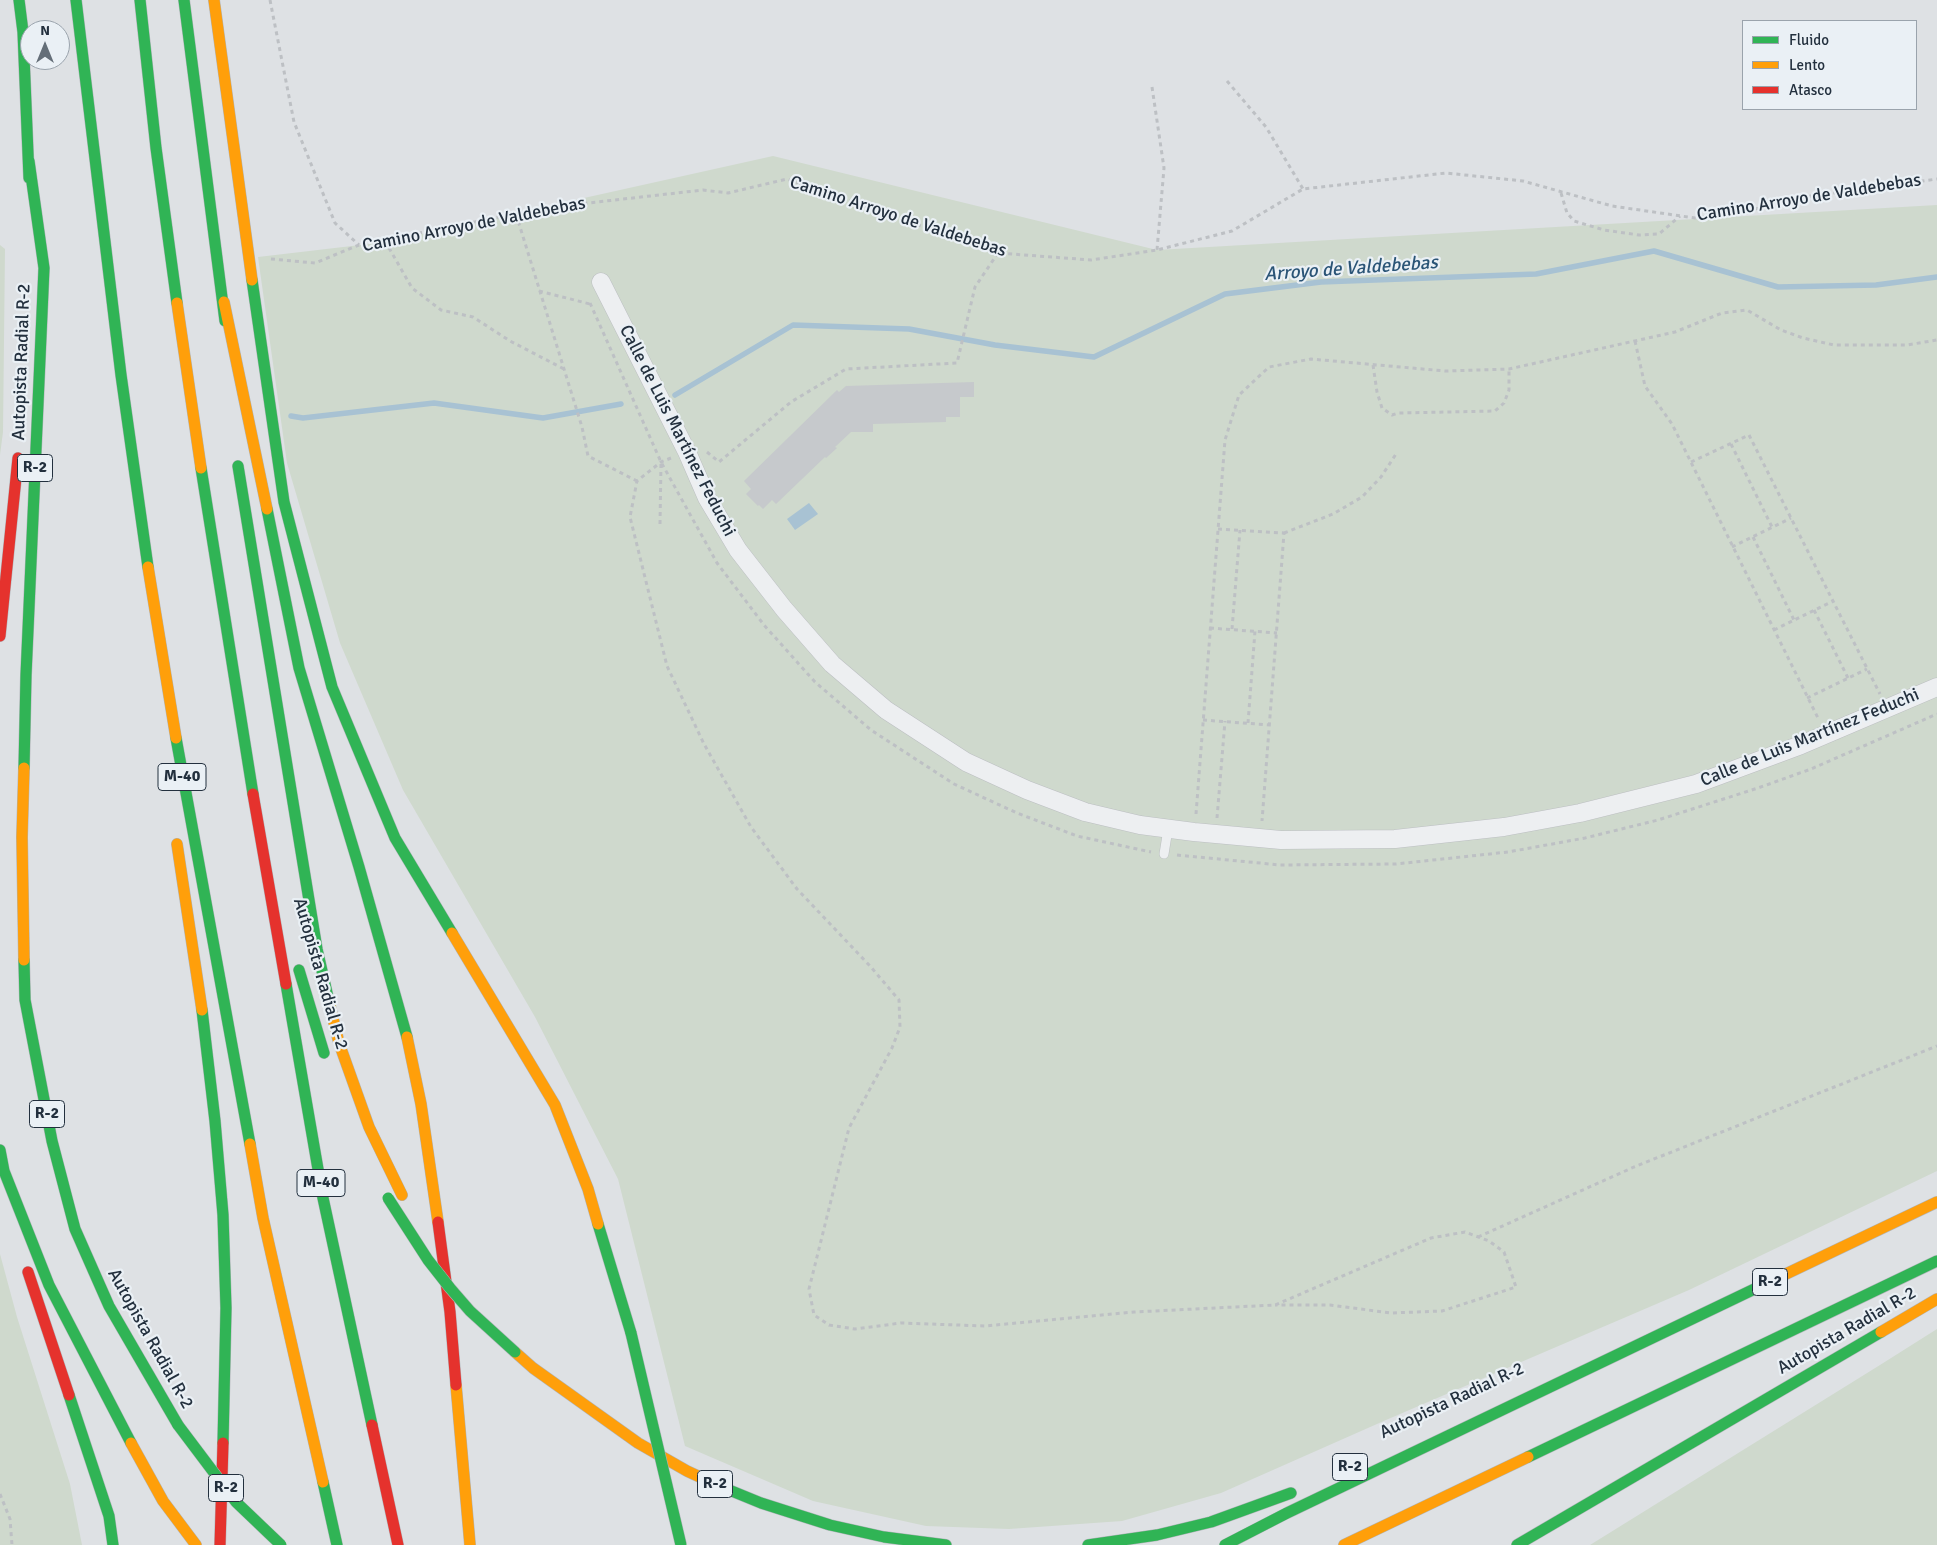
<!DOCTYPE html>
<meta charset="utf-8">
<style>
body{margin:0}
#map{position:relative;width:1937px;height:1545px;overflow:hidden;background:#dee1e4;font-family:Signika,sans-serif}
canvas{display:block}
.legend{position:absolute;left:1742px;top:20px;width:175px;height:90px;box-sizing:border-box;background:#eaf0f5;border:1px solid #9aa3ac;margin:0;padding:6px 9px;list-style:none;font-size:15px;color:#23303e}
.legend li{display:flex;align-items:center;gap:10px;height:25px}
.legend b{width:25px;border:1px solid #9aa3ac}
.north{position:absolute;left:20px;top:20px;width:50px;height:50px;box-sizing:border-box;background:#eaf0f5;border:1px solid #9aa3ac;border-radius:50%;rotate:0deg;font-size:14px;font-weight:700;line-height:20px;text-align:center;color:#23303e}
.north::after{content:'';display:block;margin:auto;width:18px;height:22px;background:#646e78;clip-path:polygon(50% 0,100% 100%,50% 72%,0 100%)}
</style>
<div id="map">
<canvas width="1937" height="1545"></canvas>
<ul class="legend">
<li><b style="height:6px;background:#30b455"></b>Fluido</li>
<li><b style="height:6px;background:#ff9f0a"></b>Lento</li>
<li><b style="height:6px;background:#e5322d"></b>Atasco</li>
</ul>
<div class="north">N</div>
</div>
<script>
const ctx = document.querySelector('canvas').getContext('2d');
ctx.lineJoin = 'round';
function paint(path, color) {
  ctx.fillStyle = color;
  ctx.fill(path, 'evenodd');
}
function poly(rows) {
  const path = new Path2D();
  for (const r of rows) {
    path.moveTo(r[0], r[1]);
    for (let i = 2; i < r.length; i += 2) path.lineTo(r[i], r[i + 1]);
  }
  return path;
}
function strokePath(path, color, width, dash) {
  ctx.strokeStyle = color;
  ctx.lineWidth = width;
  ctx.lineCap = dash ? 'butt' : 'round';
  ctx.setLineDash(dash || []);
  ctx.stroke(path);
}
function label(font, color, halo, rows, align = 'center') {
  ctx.font = font + ' Signika,sans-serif';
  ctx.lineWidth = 4.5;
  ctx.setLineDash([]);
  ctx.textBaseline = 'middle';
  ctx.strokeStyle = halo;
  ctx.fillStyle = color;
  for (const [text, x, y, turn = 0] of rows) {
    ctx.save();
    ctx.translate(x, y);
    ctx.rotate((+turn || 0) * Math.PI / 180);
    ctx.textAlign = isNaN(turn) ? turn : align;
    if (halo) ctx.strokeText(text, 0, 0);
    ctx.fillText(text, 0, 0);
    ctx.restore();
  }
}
paint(poly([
 [773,156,1157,250,1937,205,1937,1171,1689,1290,1386,1420,1221,1493,1122,1521,1009,1529,926,1526,813,1501,685,1446,618,1179,535,1017,403,790,340,643,287,463,258,257,386,242],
 [0,245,5,249,3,432,0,455],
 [0,1254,17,1317,70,1484,82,1545,0,1545],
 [1937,1329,1937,1545,1590,1545,1880,1365]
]), '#cfd9cd');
paint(poly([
 [809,503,818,514,795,530,787,519]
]), '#a8c2d3');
strokePath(poly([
 [675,395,793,325,909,329,995,345,1094,357,1225,294,1321,282,1536,274,1654,251,1778,287,1876,285,1937,277],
 [291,416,303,418,434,403,543,418,621,404]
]), '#a8c2d3', 5.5);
paint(poly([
 [974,382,974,397,960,397,960,417,946,417,946,422,873,424,873,432,851,432,835,447,837,448,826,458,825,457,776,504,772,500,763,509,759,505,758,506,746,494,751,489,744,481,837,390,839,392,846,386]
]), '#c6c9cc');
const lane = poly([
 [1164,854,1168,829]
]);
const street = poly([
 [601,282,687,452,707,498,738,550,784,609,832,664,886,710,966,762,1027,790,1085,812,1140,825,1194,832,1281,840,1395,839,1504,827,1580,813,1696,784,1801,745,1937,687]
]);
const fast = poly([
 [19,0,23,32,29,178],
 [76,0,121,375,148,567],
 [140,0,156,148,177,303],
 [184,0,225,321],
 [252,280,284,502,332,687,395,838,452,933],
 [238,466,317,949,330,1006],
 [201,468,253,794],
 [267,509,299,668,359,867,407,1037],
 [176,738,250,1144],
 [24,768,26,675,44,268,29,161],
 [24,960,25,1000,52,1141,75,1229,109,1306,178,1425],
 [299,970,324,1053],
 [286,984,323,1198,372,1425],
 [202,1010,215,1121,223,1215,226,1308,223,1443],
 [0,1150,4,1171,49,1285,131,1443],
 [598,1224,631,1333],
 [69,1395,109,1516,113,1545],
 [1528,1457,1937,1261],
 [323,1482,337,1545],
 [717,1485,761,1503,830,1525,884,1537,946,1545],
 [1088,1545,1157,1535,1211,1522,1291,1493],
 [1225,1545,1287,1513,1767,1283],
 [1517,1545,1881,1332]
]);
const slow = poly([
 [214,0,252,280],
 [224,302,267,509],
 [177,303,201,468],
 [148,567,176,738],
 [24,768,22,837,24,960],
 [177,844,202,1010],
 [452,933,555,1105,588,1189,598,1224],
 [330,1006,339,1043,369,1127,402,1195],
 [407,1037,421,1104,438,1222],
 [250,1144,263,1218,323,1482],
 [1767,1283,1937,1202],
 [1881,1332,1937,1299],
 [515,1352,533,1368,638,1443,687,1471,717,1485],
 [456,1385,470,1545],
 [131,1443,163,1501,196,1545],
 [1344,1545,1528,1457]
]);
const jam = poly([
 [0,636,18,458],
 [253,794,286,984],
 [438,1222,450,1312,456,1385],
 [28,1272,69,1395],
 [372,1425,398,1545],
 [220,1545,223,1443]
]);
strokePath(lane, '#bcbfc2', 10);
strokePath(street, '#bcbfc2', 19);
strokePath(fast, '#b0b4b9', 12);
strokePath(slow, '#b0b4b9', 12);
strokePath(jam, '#b0b4b9', 12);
strokePath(poly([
 [270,0,294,122,335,223,359,245],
 [1227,81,1266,127,1303,189],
 [1152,87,1164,168,1157,250],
 [1561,193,1567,213,1574,221,1604,230,1639,235,1659,234,1680,216],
 [516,214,582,427,588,456,637,481],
 [385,241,412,288,441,310,473,317,510,341,564,369],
 [271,259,315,263,359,245,544,208,703,190,728,193,787,179,998,253,1091,260,1157,250,1232,231,1303,189,1446,173,1523,181,1612,206,1695,218,1747,211,1804,197,1937,179],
 [539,291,590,304],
 [590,303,661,462,717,563,764,625,815,682,871,730,954,784,1017,813,1077,836,1151,852],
 [1635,341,1645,386,1672,424,1818,718],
 [1373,365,1377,392,1382,408,1392,415,1398,413,1495,411,1504,403,1509,390,1509,369],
 [1731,444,1772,527],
 [707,452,719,462,791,402,846,369,957,363,975,287,998,253],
 [671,458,661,462,637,481,630,517,667,666,704,744,751,827,797,889,870,966,899,1000,900,1027,892,1048,849,1128,809,1289,814,1315,829,1325,855,1329,901,1323,985,1326,1134,1312,1275,1305,1431,1238,1465,1232,1489,1241,1504,1252,1516,1287,1442,1311,1391,1313,1330,1305,1275,1305],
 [1691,462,1749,435,1880,694],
 [660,524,661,462],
 [1218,529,1284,533,1262,821],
 [1284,533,1333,514,1362,497,1381,477,1396,454],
 [1753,537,1794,620],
 [1732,547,1791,518],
 [1814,610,1848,678],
 [1210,628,1277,633],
 [1232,629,1240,530],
 [1774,630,1833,601],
 [1807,698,1867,669],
 [1203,720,1270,725],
 [1248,723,1255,631],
 [1196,814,1225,440,1239,395,1269,367,1311,359,1445,371,1509,369,1675,332,1722,313,1747,310,1781,330,1803,338,1834,345,1907,345,1937,340],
 [1217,818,1225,721],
 [1177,855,1280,865,1396,864,1508,852,1585,838,1658,820,1758,788,1811,769,1937,714],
 [1478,1237,1634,1167,1937,1046],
 [0,1494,10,1519,12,1545]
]), '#bdc0c4', 3, [4, 4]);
strokePath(lane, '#edeff1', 9);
strokePath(street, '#edeff1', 18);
strokePath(fast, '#30b455', 11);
strokePath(slow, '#ff9f0a', 11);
strokePath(jam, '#e5322d', 11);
const fastBridge = poly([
 [388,1198,428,1260,450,1288,470,1311,515,1352],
 [631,1333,681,1545],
 [178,1425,236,1502,281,1545]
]);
strokePath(fastBridge, '#b0b4b9', 12, []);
strokePath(fastBridge, '#30b455', 11);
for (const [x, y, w] of [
 [35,468,35],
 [182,777,48],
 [47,1114,35],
 [321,1183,48],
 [1770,1282,35],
 [1350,1467,35],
 [715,1484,35],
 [226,1488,35]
]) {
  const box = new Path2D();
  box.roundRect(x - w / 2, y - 13.5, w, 27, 4);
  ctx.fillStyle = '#eaf0f5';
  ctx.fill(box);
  strokePath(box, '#23303e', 1);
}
label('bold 16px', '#23303e', null, [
 ["R-2",35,468],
 ["M-40",182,777],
 ["R-2",47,1114],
 ["M-40",321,1183],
 ["R-2",1770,1282],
 ["R-2",1350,1467],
 ["R-2",715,1484],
 ["R-2",226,1488]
]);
label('18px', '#23303e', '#eaf0f5', [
 ["Camino Arroyo de Valdebebas",1809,198,-9],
 ["Camino Arroyo de Valdebebas",898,217,18],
 ["Camino Arroyo de Valdebebas",474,225,-11],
 ["Autopista Radial R-2",22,362,-88],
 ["Calle de Luis Martínez Feduchi",677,431,63],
 ["Calle de Luis Martínez Feduchi",1810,738,-22],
 ["Autopista Radial R-2",320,974,74],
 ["Autopista Radial R-2",1847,1331,-30],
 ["Autopista Radial R-2",150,1339,61],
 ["Autopista Radial R-2",1452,1401,-25]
]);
label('italic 19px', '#2a5476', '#eaf0f5', [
 ["Arroyo de Valdebebas",1351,269,-4]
]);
</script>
